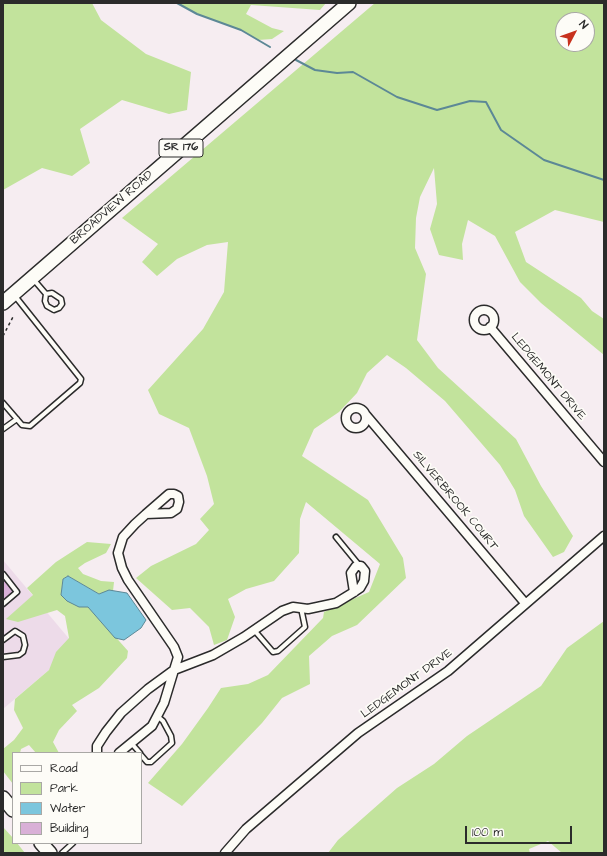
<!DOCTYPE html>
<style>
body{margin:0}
#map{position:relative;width:607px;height:856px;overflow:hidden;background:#f6edf1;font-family:"Architects Daughter",sans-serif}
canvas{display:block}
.frame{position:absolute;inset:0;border:4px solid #2b2b2b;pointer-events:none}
.legend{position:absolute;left:12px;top:752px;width:130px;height:92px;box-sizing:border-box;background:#fdfcf7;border:1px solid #a9a8a5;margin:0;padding:5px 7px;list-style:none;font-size:12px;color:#2b2b2b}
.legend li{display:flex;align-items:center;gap:8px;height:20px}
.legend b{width:20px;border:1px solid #a9a8a5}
.north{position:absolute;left:555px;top:12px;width:40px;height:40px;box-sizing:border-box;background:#fdfcf7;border:1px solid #a9a8a5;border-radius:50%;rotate:49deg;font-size:11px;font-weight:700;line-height:16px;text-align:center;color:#2b2b2b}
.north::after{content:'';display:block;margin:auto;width:14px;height:18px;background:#c8321e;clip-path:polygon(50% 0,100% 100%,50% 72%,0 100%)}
.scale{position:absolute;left:465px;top:826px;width:107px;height:18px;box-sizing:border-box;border:2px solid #2b2b2b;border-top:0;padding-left:5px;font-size:12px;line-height:14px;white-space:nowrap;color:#2b2b2b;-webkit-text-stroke:3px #fdfcf7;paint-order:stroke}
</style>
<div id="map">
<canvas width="607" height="856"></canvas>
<div class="frame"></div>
<ul class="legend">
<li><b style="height:5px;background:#fdfcf7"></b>Road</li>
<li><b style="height:11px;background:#c2e39c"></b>Park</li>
<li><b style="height:11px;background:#7cc6dd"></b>Water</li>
<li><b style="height:11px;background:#d9b0d7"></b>Building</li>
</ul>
<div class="north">N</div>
<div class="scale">100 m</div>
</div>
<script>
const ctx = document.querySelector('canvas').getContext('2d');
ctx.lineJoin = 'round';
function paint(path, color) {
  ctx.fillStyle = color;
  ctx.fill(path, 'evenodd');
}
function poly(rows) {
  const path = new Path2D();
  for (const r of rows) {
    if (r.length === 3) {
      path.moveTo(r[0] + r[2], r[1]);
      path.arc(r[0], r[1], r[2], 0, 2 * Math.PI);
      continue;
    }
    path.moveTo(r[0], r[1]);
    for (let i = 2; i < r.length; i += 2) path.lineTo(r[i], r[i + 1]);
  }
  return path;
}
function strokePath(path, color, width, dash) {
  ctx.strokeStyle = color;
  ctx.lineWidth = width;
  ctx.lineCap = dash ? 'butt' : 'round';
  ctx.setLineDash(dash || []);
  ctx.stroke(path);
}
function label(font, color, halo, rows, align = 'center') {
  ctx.font = font + ' "Architects Daughter",sans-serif';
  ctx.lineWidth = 3.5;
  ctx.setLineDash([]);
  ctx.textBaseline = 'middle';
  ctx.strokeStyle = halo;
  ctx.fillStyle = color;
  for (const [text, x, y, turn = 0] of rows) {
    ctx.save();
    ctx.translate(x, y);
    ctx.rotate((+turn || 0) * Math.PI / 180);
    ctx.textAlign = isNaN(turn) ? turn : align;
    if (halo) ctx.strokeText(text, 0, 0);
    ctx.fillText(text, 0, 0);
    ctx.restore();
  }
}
paint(poly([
 [3,560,76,647,3,709]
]), '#eddbe9');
paint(poly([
 [3,3,92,3,101,20,146,54,191,72,187,110,169,114,122,100,80,129,90,163,72,176,42,168,3,190],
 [177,3,326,3,320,10,251,5,246,14,272,28,284,31,272,39,258,40,241,30,197,14],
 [375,3,604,3,604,222,555,210,515,232,526,262,581,298,592,311,604,319,604,355,541,303,520,282,495,236,468,220,462,244,463,260,439,255,430,229,437,204,434,168,420,197,416,218,415,248,426,274,417,340,438,368,516,439,541,486,573,536,564,552,553,557,524,516,515,490,500,465,445,401,406,368,387,355,367,373,357,393,339,412,314,429,302,456,368,500,403,558,406,578,357,625,332,636,309,656,310,684,282,698,262,723,182,806,148,783,182,744,208,708,221,688,248,684,268,675,323,618,324,612,369,592,380,564,306,502,300,519,299,553,274,581,246,589,228,599,235,617,227,640,214,645,209,627,190,608,172,610,136,578,151,566,196,544,209,530,200,519,214,504,207,476,189,428,159,414,148,390,203,329,224,292,228,242,207,245,177,259,157,276,142,262,158,244,122,218],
 [563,20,587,20,587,44,563,44],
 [87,542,111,544,106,553,85,563,78,568,83,574,101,581,114,582,113,591,99,594,68,576,63,579,61,595,88,606,128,651,127,658,99,688,72,705,77,711,59,730,53,742,59,753,36,753,29,745,21,749,20,753,13,753,13,784,3,771,3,749,14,740,23,728,14,710,15,699,49,670,56,652,69,638,65,616,57,610,18,622,6,619,33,595,27,588,56,562],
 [604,621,604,853,562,853,548,841,529,849,530,853,328,853,338,840,397,788,434,764,467,736,541,686,567,648],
 [3,827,13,838,13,843,17,843,25,853,3,853]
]), '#c2e39c');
const water = poly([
 [68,576,99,594,109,590,127,593,146,620,141,628,124,640,115,638,88,607,79,607,67,601,61,595,63,579,68,576]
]);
paint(water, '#7cc6dd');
strokePath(water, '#5c8896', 1);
strokePath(poly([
 [177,3,197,14,241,30,270,47],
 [296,60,315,70,337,73,353,72,397,97,437,110,470,101,486,102,501,130,544,160,604,180]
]), '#5c8896', 2);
const building = poly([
 [3,579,14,592,3,602,3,579]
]);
paint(building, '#d9b0d7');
strokePath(building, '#2b2b2b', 1);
const lane = poly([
 [34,280,46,294,52,293,61,299,62,304,59,308,54,310,47,306,45,301,46,294],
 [3,403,22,425,30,426,80,383,81,379,15,296],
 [3,429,17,419],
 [336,537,359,565],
 [3,574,17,592,3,604],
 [254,630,273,652,278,651,305,627,301,608],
 [3,640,15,631,23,636,25,645,23,652,19,655,3,657],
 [132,744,140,753],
 [141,755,147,762,151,762,172,743,171,736,163,721,157,716],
 [62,853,73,843]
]);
const street = poly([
 [484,320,10],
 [490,327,604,462],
 [356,418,10],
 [366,415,525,603],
 [97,753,97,746,106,732,121,713,148,689,174,670,178,657,174,647,128,580,122,568,118,553,123,537,135,524,146,514,171,513,177,509,179,502,178,496,174,494,169,494,146,514],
 [119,753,152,726,164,703,174,670,213,655,244,637,282,611,293,607,308,609,336,603,354,592,360,588,364,581,365,571,361,566,356,566,351,573,354,592],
 [225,853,246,829,358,733,448,671,604,536]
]);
const primary = poly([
 [3,303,349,3],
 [3,798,13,810],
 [41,843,50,853]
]);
strokePath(lane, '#2b2b2b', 7);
strokePath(street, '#2b2b2b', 11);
strokePath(primary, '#2b2b2b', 16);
strokePath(poly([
 [3,336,14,315]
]), '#2b2b2b', 1.5, [3, 3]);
strokePath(lane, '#fdfcf7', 4);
strokePath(street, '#fdfcf7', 8);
strokePath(primary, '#fdfcf7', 13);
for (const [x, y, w] of [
 [181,148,44]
]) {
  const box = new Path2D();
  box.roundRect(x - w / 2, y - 9, w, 18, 3);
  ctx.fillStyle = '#fdfcf7';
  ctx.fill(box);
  strokePath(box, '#2b2b2b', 1);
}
label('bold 11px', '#2b2b2b', null, [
 ["SR 176",181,148]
]);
label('12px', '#2b2b2b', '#fdfcf7', [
 ["BROADVIEW ROAD",112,208,-41],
 ["LEDGEMONT DRIVE",548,377,50],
 ["SILVERBROOK COURT",455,501,50],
 ["LEDGEMONT DRIVE",407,684,-36]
]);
</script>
